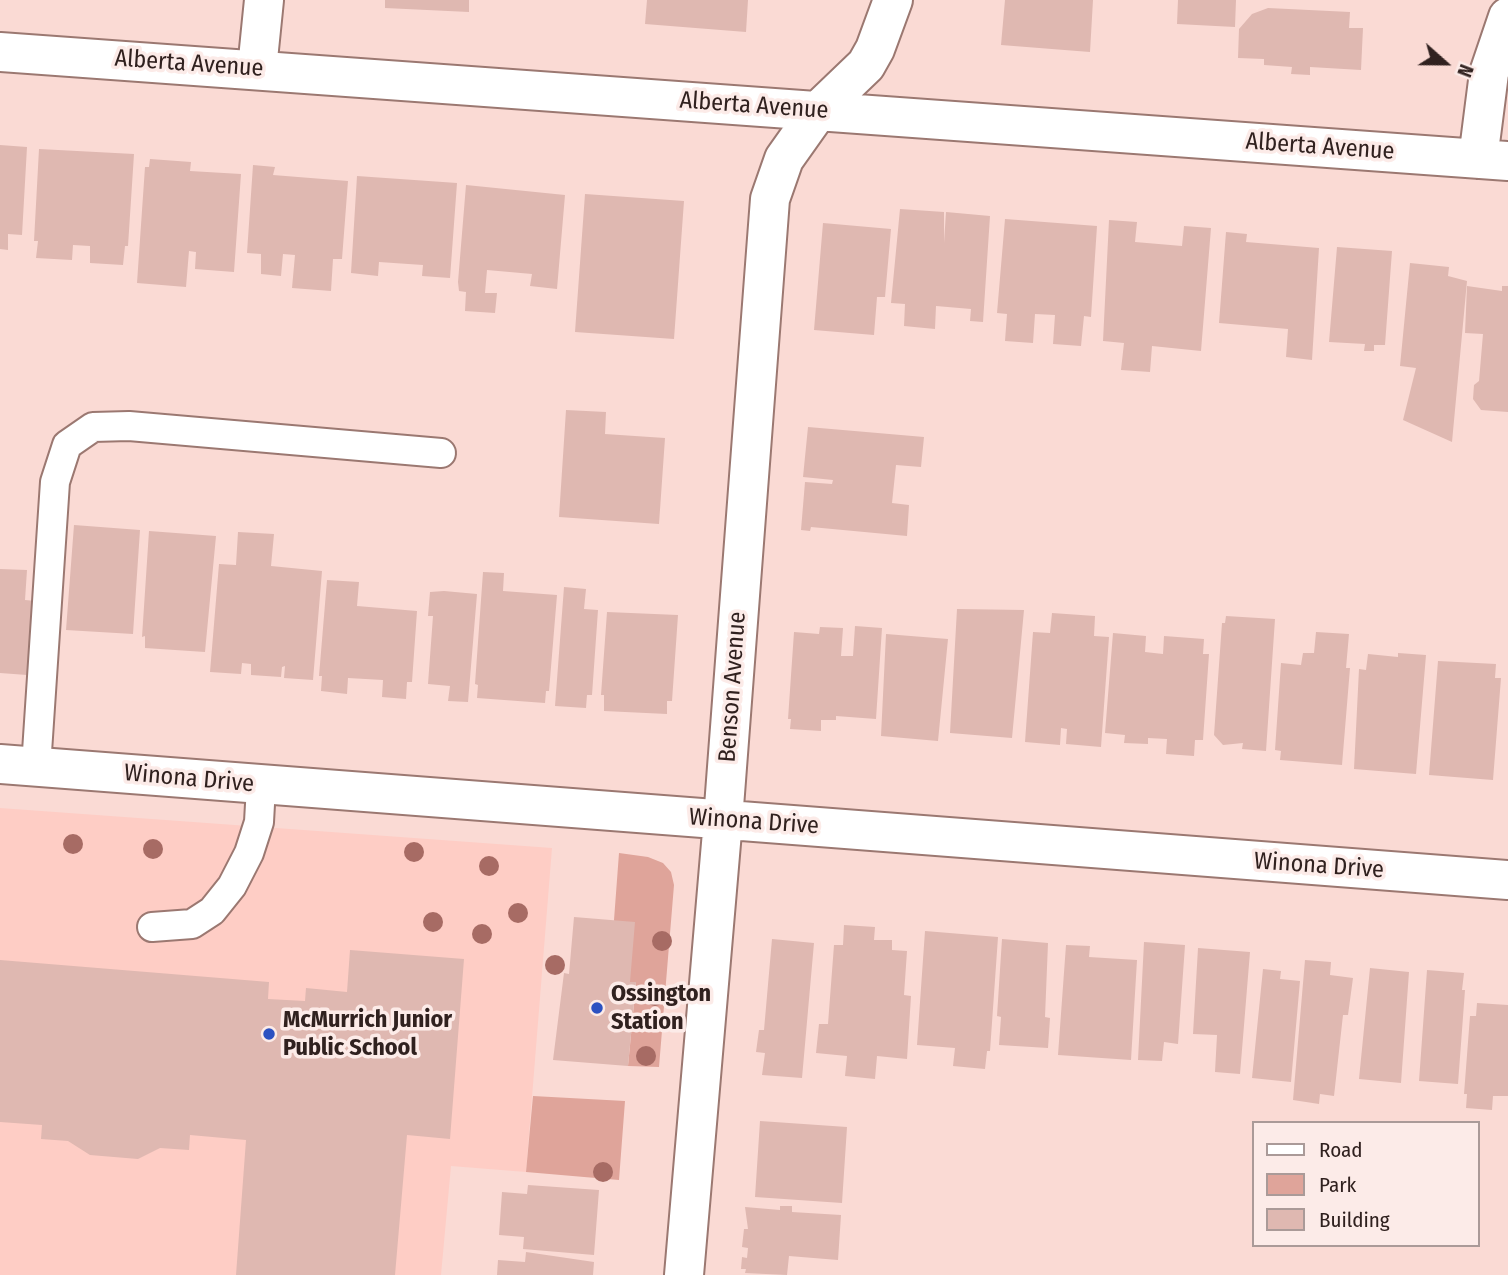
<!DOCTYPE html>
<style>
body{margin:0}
#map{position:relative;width:1508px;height:1275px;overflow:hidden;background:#fadad4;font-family:"Fira Sans Condensed",sans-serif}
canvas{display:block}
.legend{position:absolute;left:1252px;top:1121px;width:228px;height:126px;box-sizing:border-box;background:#fcebe8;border:2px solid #aa9a98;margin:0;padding:9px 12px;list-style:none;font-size:21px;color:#30211f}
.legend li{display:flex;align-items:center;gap:14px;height:35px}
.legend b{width:35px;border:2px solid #aa9a98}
.north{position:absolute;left:1410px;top:28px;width:70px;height:70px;-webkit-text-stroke:5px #fcebe8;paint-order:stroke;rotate:111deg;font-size:19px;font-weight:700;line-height:28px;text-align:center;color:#30211f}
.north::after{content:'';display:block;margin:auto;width:24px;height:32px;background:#30211f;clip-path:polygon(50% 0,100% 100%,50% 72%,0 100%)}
</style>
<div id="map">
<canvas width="1508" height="1275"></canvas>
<ul class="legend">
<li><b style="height:9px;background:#fff"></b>Road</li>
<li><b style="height:19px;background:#dfa49a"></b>Park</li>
<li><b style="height:19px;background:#dfb8b1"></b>Building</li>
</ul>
<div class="north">N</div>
</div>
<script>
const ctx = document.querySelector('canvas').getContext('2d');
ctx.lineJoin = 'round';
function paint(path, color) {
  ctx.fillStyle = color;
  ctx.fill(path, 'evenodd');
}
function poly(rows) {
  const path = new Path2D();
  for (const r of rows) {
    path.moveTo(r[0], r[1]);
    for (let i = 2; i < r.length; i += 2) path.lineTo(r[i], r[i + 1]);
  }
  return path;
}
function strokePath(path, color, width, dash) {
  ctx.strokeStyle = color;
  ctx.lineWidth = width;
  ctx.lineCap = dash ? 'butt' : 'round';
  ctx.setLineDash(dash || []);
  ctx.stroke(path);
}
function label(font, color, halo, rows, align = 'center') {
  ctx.font = font + ' "Fira Sans Condensed",sans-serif';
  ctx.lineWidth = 7;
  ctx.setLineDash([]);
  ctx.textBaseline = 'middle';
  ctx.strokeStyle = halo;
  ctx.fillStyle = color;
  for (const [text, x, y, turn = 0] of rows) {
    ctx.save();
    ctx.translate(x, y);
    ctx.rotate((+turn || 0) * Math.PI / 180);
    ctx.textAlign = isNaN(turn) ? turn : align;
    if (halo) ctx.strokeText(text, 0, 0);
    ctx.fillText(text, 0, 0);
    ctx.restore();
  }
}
paint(poly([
 [0,808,552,848,526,1172,451,1166,441,1275,0,1275]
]), '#fecdc5');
paint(poly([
 [619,853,648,857,663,863,671,872,674,885,659,1067,628,1066,636,983,630,982,614,920],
 [533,1096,625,1101,619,1180,526,1172]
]), '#dfa49a');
paint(poly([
 [385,0,469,0,469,12,385,8],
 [647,0,748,0,746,32,645,24],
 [1005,0,1093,0,1090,52,1001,45],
 [1178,0,1236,0,1235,27,1177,24],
 [1268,8,1350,12,1349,28,1363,28,1361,70,1310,67,1310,75,1291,74,1292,67,1264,65,1264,59,1238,58,1239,29,1252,14],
 [0,145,27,147,22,235,8,234,8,250,0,249],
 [39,149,134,154,128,246,125,246,123,265,90,263,90,246,73,245,72,260,36,258,38,241,34,241],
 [150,159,191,162,190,171,241,174,234,272,195,269,196,252,189,251,186,287,137,283,145,167,149,167],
 [253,165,275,167,273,175,348,181,342,259,333,259,331,291,292,288,295,255,283,254,281,276,261,274,261,254,247,253],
 [357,176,457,183,450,278,422,276,423,265,379,262,378,276,351,273],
 [466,185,565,195,557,289,530,286,532,274,487,270,485,293,497,293,495,313,465,311,466,292,459,291,458,282],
 [585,194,684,201,674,339,575,332],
 [900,209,944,212,944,243,946,212,990,216,983,322,970,321,971,309,936,306,935,329,904,326,905,304,891,303],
 [1005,219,1097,226,1091,317,1084,316,1081,346,1053,344,1055,315,1035,314,1033,343,1005,341,1007,314,997,313],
 [1109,220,1137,222,1135,242,1182,246,1184,226,1211,228,1201,351,1152,346,1150,372,1121,370,1124,343,1103,341],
 [823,223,891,229,885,297,877,297,874,335,814,330],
 [1226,232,1247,234,1246,242,1319,248,1312,360,1286,357,1288,329,1219,323],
 [1337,247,1392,251,1385,345,1374,345,1374,351,1364,351,1365,344,1329,342],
 [1410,263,1449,267,1448,276,1467,281,1452,442,1403,420,1416,368,1400,366],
 [1467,286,1502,291,1502,286,1508,286,1508,412,1481,410,1473,399,1474,385,1479,381,1483,334,1465,333],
 [566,410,606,412,605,434,665,438,659,524,559,517],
 [808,427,924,437,921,467,896,465,892,503,909,505,907,536,811,527,810,531,801,530,805,482,832,484,833,480,803,477],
 [74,525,140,530,133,634,66,630],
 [149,531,216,536,205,652,145,648,145,636,142,637],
 [238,532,274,534,271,566,322,571,313,680,284,678,285,666,282,667,281,677,251,675,251,664,242,663,241,674,210,672,219,564,236,565],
 [0,569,27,570,25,600,36,601,31,659,28,659,27,675,0,673],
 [483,572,504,573,503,591,557,595,549,691,546,691,545,703,477,698,478,685,475,684],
 [327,580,359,582,357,606,417,611,412,682,407,682,406,699,382,697,383,680,348,678,347,694,321,691,322,676,319,676],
 [564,587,586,589,584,609,598,610,592,695,587,695,586,708,555,706],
 [444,591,477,594,468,702,448,701,450,686,428,684,433,616,428,616,430,592],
 [957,609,1024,610,1012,738,950,733],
 [607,612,678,615,672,701,667,701,667,714,604,711,604,695,601,695],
 [1052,613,1095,616,1094,636,1109,637,1101,747,1066,744,1067,729,1061,728,1060,745,1025,742,1033,632,1050,633],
 [1226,616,1275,619,1266,751,1242,749,1243,743,1223,745,1214,735,1222,623,1225,623],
 [855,626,882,628,876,719,836,716,836,720,821,720,821,731,790,729,791,719,788,719,794,632,819,634,820,627,843,628,841,656,853,656],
 [1316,632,1349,634,1346,668,1350,668,1342,765,1280,760,1281,751,1275,750,1281,663,1301,665,1303,653,1314,653],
 [1113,633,1146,636,1145,652,1163,654,1164,636,1204,639,1203,654,1209,654,1203,740,1195,740,1194,756,1166,754,1167,739,1148,738,1148,744,1124,743,1125,735,1105,733],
 [886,634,948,639,938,741,881,736],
 [1398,653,1426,655,1416,774,1354,769,1359,669,1366,670,1368,654,1398,657],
 [1438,661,1496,664,1495,678,1501,678,1493,780,1429,775],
 [574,917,635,922,630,982,636,982,628,1066,553,1060,564,973,569,974],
 [844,925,875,927,874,940,892,940,892,950,907,951,904,995,911,996,907,1059,877,1056,875,1079,845,1076,847,1056,816,1053,819,1024,828,1024,834,945,843,945],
 [925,931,998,937,990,1051,987,1051,985,1069,953,1066,955,1048,917,1045],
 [772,939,814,943,802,1078,762,1075,765,1053,756,1052,759,1030,764,1030],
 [1002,939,1048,943,1045,1017,1050,1018,1048,1048,999,1045,1001,1017,997,1016],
 [1144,942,1185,945,1178,1044,1164,1042,1162,1061,1138,1060],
 [1066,945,1090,946,1089,957,1137,960,1131,1060,1058,1055],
 [1198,948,1250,952,1240,1074,1215,1072,1217,1035,1193,1034],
 [350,950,464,959,450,1139,407,1135,395,1275,236,1275,246,1140,190,1135,189,1150,160,1148,138,1159,90,1155,68,1141,41,1139,42,1125,0,1122,0,960,269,982,268,999,305,1001,306,988,347,992],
 [1305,960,1331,962,1330,975,1353,978,1348,1015,1343,1015,1334,1096,1320,1094,1319,1104,1293,1100],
 [1370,968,1409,972,1401,1083,1359,1079],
 [1263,969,1281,971,1280,979,1300,981,1291,1082,1252,1078],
 [1427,970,1464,973,1462,990,1465,990,1458,1084,1419,1081],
 [1477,1003,1508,1005,1508,1096,1493,1096,1492,1110,1466,1108,1467,1094,1464,1094,1470,1016,1476,1016],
 [760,1121,847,1127,842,1203,755,1197],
 [528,1185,599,1190,594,1255,523,1249,524,1237,499,1235,502,1192,527,1194],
 [780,1206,792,1206,792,1212,841,1215,838,1260,789,1256,787,1275,745,1273,746,1269,741,1269,742,1257,747,1258,748,1248,742,1247,744,1229,748,1229,745,1207,780,1210],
 [526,1252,594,1262,593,1275,497,1275,498,1260,525,1262]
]), '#dfb8b1');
const lane = poly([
 [36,767,55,482,67,445,93,427,129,426,441,453],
 [152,927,192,924,212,911,232,886,249,853,259,822,261,786]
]);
const street = poly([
 [0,52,1508,161],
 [257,69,264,0],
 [1478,159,1489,73,1508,17],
 [0,764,1508,880],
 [684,1275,723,820,770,199,784,159,818,111,866,65,875,49,893,0]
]);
strokePath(lane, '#9b7871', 32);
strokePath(street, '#9b7871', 42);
strokePath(lane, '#fff', 28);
strokePath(street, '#fff', 38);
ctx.fillStyle = '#a76b64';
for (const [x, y] of [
 [73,844],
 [153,849],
 [414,852],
 [489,866],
 [518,913],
 [433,922],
 [482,934],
 [662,941],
 [555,965],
 [655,996],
 [646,1056],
 [603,1172]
]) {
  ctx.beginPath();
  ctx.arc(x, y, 10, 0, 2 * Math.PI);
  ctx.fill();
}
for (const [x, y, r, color] of [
 [597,1008,7,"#2c51c1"],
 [269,1034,7,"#2c51c1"]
]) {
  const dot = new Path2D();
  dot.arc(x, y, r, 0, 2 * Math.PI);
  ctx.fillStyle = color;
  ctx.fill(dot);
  strokePath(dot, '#fcebe8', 2.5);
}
label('24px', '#30211f', '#fcebe8', [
 ["Alberta Avenue",189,64,4],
 ["Alberta Avenue",754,106,4],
 ["Alberta Avenue",1320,147,4],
 ["Benson Avenue",733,687,-86],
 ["Winona Drive",189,779,5],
 ["Winona Drive",754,822,4],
 ["Winona Drive",1319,866,4]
]);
label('bold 24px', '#30211f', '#fcebe8', [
 ["Ossington",611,994],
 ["Station",611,1022],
 ["McMurrich Junior",283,1020],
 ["Public School",283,1048]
], 'left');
</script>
